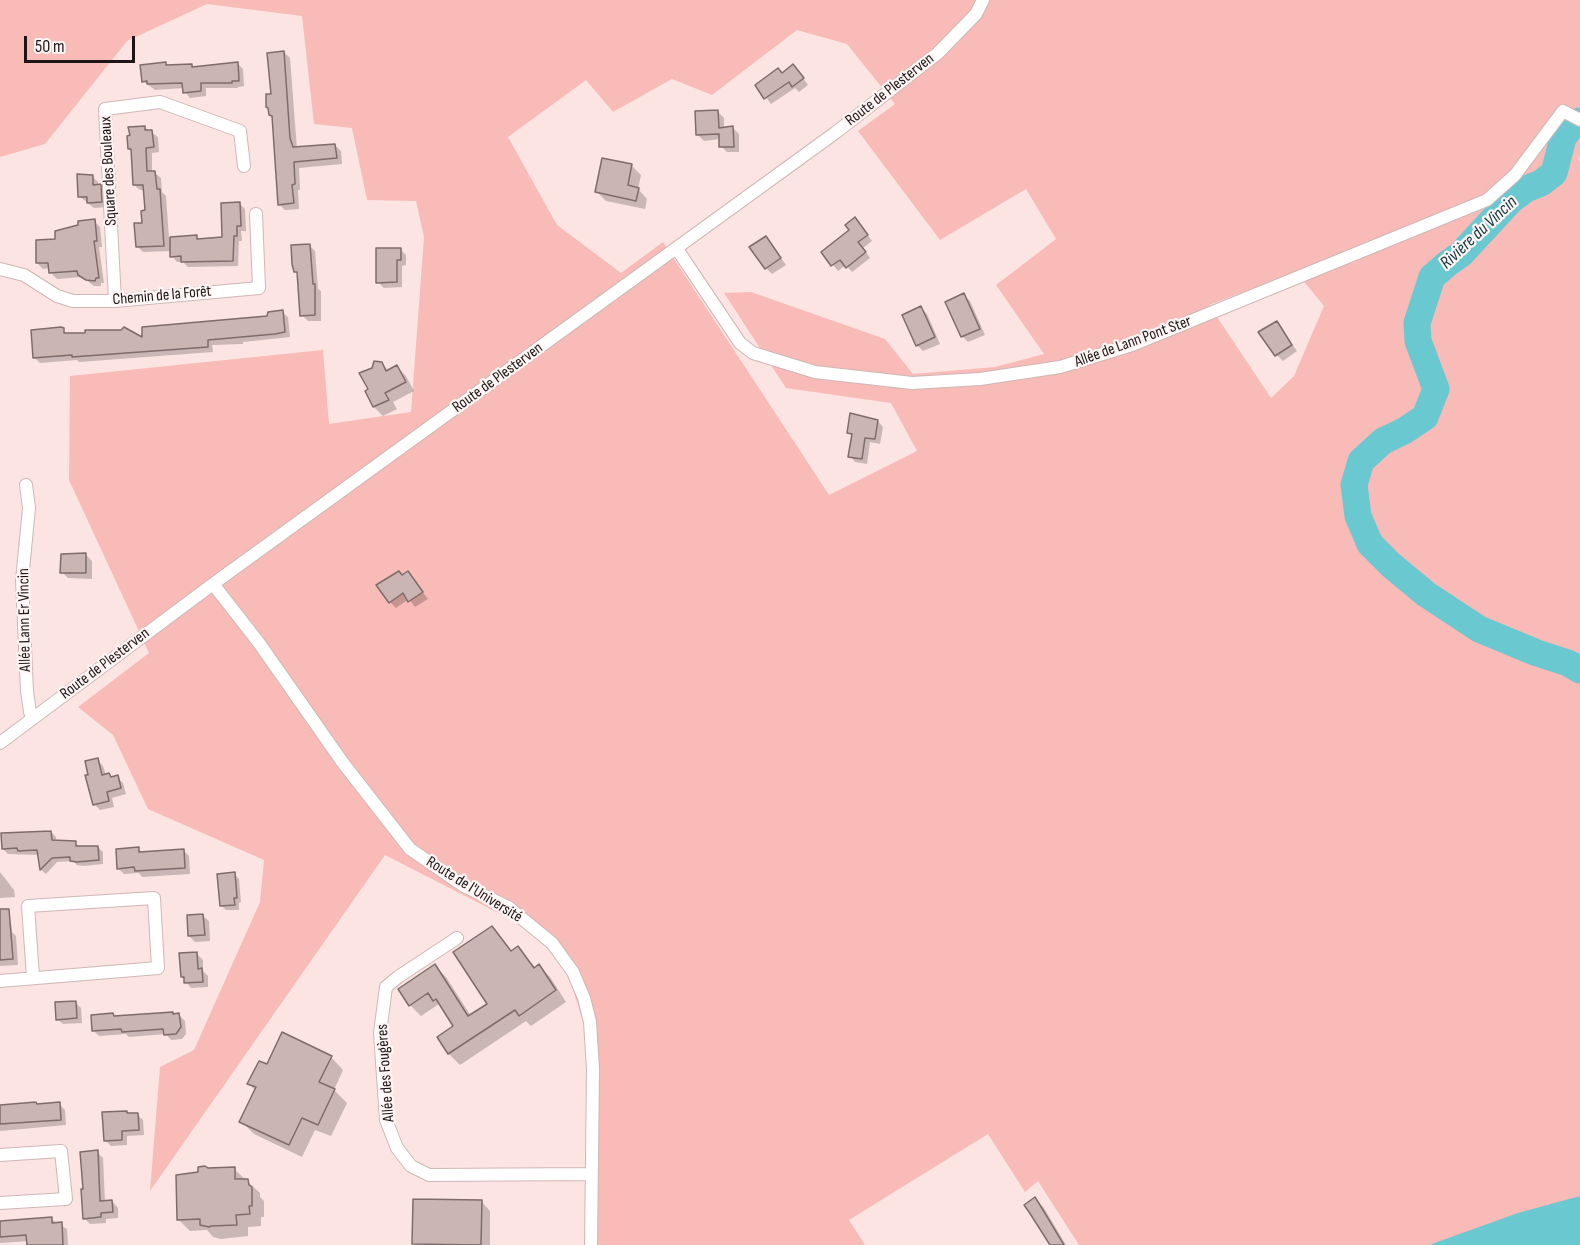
<!DOCTYPE html>
<meta charset="utf-8">
<style>
body{margin:0}
#map{position:relative;width:1580px;height:1245px;overflow:hidden;background:#fce4e3;font-family:"Sofia Sans Condensed",sans-serif}
canvas{display:block}
.scale{position:absolute;left:24px;top:36px;width:111px;height:27px;box-sizing:border-box;border:3px solid #1e1616;border-top:0;padding-left:8px;font-size:18px;line-height:21px;white-space:nowrap;color:#1e1616;-webkit-text-stroke:4px #fff5f5;paint-order:stroke}
</style>
<div id="map">
<canvas width="1580" height="1245"></canvas>
<div class="scale">50 m</div>
</div>
<script>
const ctx = document.querySelector('canvas').getContext('2d');
ctx.lineJoin = 'round';
function paint(path, color) {
  ctx.fillStyle = color;
  ctx.fill(path, 'evenodd');
}
function poly(rows) {
  const path = new Path2D();
  for (const r of rows) {
    path.moveTo(r[0], r[1]);
    for (let i = 2; i < r.length; i += 2) path.lineTo(r[i], r[i + 1]);
  }
  return path;
}
function strokePath(path, color, width, dash) {
  ctx.strokeStyle = color;
  ctx.lineWidth = width;
  ctx.lineCap = dash ? 'butt' : 'round';
  ctx.setLineDash(dash || []);
  ctx.stroke(path);
}
function label(font, color, halo, rows, align = 'center') {
  ctx.font = font + ' "Sofia Sans Condensed",sans-serif';
  ctx.lineWidth = 4.5;
  ctx.setLineDash([]);
  ctx.textBaseline = 'middle';
  ctx.strokeStyle = halo;
  ctx.fillStyle = color;
  for (const [text, x, y, turn = 0] of rows) {
    ctx.save();
    ctx.translate(x, y);
    ctx.rotate((+turn || 0) * Math.PI / 180);
    ctx.textAlign = isNaN(turn) ? turn : align;
    if (halo) ctx.strokeText(text, 0, 0);
    ctx.fillText(text, 0, 0);
    ctx.restore();
  }
}
paint(poly([
 [0,0,1580,0,1580,156,1578,159,1580,161,1580,1237,1554,1245,1444,1240,1429,1245,1079,1245,1038,1181,1025,1192,988,1134,849,1220,865,1245,588,1245,590,1190,587,1034,569,977,547,948,520,924,385,855,150,1191,160,1067,194,1050,260,902,264,860,148,809,113,735,78,707,149,653,69,480,70,376,323,350,329,424,411,412,424,237,416,201,367,200,352,128,314,124,302,16,207,4,127,41,45,144,0,157],
 [797,30,847,44,895,104,858,131,940,240,1026,189,1056,239,996,285,1044,354,995,367,913,374,885,339,751,292,724,293,786,388,891,403,917,451,829,495,663,242,621,273,557,225,508,137,586,80,613,112,672,79,712,95],
 [1296,272,1324,306,1294,376,1271,398,1209,305]
]), '#f8bbb7');
paint(poly([
 [1580,1196,1580,1245,1429,1245,1518,1213]
]), '#6ac8d0');
paint(poly([
 [284,52,290,58,297,149,335,145,341,151,342,164,299,168,300,190,298,190,299,209,285,210,279,204,273,118,270,115],
 [237,63,243,69,244,86,238,87,238,88,206,88,206,96,190,98,185,92,184,88,155,90,143,81,165,64,168,66,191,65,194,68],
 [799,72,808,85,799,92,795,88,771,104,757,86,783,74],
 [718,112,724,118,724,129,733,128,739,134,739,152,727,152,721,146,720,139,704,141,698,135],
 [144,127,158,137,159,152,152,153,152,173,155,173,161,178,162,192,166,196,169,238,197,237,200,240,224,238,239,203,245,209,246,231,241,231,242,241,239,241,238,266,188,267,183,262,177,262,172,256,172,251,143,252,137,246,146,211,145,190,140,190,134,185,133,152,129,148],
 [631,165,641,175,638,189,647,199,645,209,606,201,596,191],
 [92,176,98,182,98,186,106,192,107,207,94,208,79,196],
 [94,221,100,227,102,247,99,247,104,283,101,283,101,286,94,286,82,277,57,279,51,273,50,268,43,269,37,263,57,240,80,226],
 [860,225,872,241,863,248,870,258,852,272,846,265,838,271,823,253],
 [766,238,786,265,772,274,766,268],
 [309,245,315,251,318,289,321,291,321,321,308,321,302,315,299,275,295,271],
 [400,249,406,255,406,265,402,266,402,287,384,288,378,282],
 [964,295,970,301,985,335,968,342,962,336],
 [921,308,927,314,940,344,923,351,917,345],
 [282,312,288,317,290,337,243,342,243,344,212,345,213,352,79,362,77,360,40,363,34,357,63,330,68,335,144,339,269,318],
 [1277,323,1297,351,1283,361,1277,355],
 [381,363,389,371,397,367,406,376,414,391,393,402,397,409,383,416,374,407,370,390],
 [878,421,883,427,880,444,870,442,867,464,855,462,850,456,853,437,848,432],
 [86,555,92,561,92,579,68,578,62,572],
 [408,573,428,599,415,607,409,599,396,608,390,602,403,576],
 [97,760,103,766,106,775,109,774,113,778,117,777,123,783,126,794,112,798,114,807,100,810,94,804,90,776],
 [51,832,56,837,56,841,75,843,81,848,98,847,103,852,103,864,83,866,77,865,73,861,57,862,46,874,41,870,39,855,8,854,3,849],
 [138,848,142,853,183,850,189,856,190,874,142,877,139,873,124,874,118,868],
 [0,872,14,890,15,897,0,898],
 [234,874,239,879,241,902,239,903,239,910,226,910,221,905],
 [202,915,209,921,210,941,195,942,189,936],
 [0,916,5,916,11,922,12,932,16,936,18,965,0,966],
 [492,928,512,952,518,948,536,968,539,966,550,977,566,1002,531,1026,526,1021,460,1065,449,1054,439,1038,456,1027,445,1011,439,1004,421,1016,410,1005,435,966,446,977,471,1016,489,1004],
 [197,954,203,960,203,971,208,976,208,987,191,988,182,977],
 [75,1002,81,1008,82,1023,63,1024,57,1019],
 [179,1015,185,1021,186,1034,182,1039,171,1040,166,1034,129,1037,126,1034,99,1036,93,1030,92,1016],
 [331,1057,343,1070,334,1090,347,1103,331,1136,315,1130,302,1157,254,1134,241,1121,256,1091,249,1084,267,1066],
 [59,1104,65,1110,66,1125,0,1131,0,1106],
 [137,1114,143,1120,144,1135,127,1136,127,1145,111,1146,105,1140,129,1115],
 [97,1152,103,1158,105,1202,112,1201,118,1208,118,1218,106,1219,106,1223,90,1224,84,1218,85,1190],
 [207,1169,234,1169,260,1193,260,1197,264,1201,264,1217,261,1217,261,1226,248,1227,248,1236,221,1239,213,1237,207,1230,190,1231,178,1219,199,1174],
 [1035,1199,1044,1208,1066,1245,1051,1245],
 [482,1202,490,1211,490,1245,414,1244],
 [51,1219,67,1229,68,1245,29,1245,28,1241,0,1243,0,1223]
]), '#0003');
strokePath(poly([
 [1580,121,1570,128,1563,138,1554,173,1541,183,1526,189,1511,200,1461,254,1447,264,1432,277,1417,323,1418,341,1436,389,1425,417,1404,431,1383,441,1361,461,1354,485,1358,516,1370,544,1391,565,1426,594,1479,629,1537,653,1568,663,1580,670]
]), '#6ac8d0', 27);
const building = poly([
 [284,51,290,138,293,147,335,144,337,158,294,162,295,184,292,185,294,203,278,205,272,116,269,115,268,108,266,107,266,94,271,94,267,53,284,51],
 [166,62,166,65,192,64,192,67,238,62,239,81,232,81,232,83,201,83,201,91,183,93,182,83,147,84,147,81,142,82,140,65,166,62],
 [793,64,804,78,792,87,789,82,764,99,755,85,778,68,782,73,793,64],
 [718,110,719,128,733,126,734,147,719,147,719,134,696,135,695,111,718,110],
 [145,126,145,130,152,130,154,147,146,148,147,171,155,171,157,189,160,189,164,246,136,247,134,223,142,223,141,211,145,210,143,185,133,185,131,149,128,149,127,136,130,135,128,127,145,126],
 [602,158,632,164,628,185,639,188,636,201,595,192,602,158],
 [77,174,93,175,93,185,101,184,102,202,87,203,87,197,78,197,77,174],
 [240,202,241,226,237,226,237,236,234,236,233,261,181,262,181,256,170,257,170,237,197,235,197,239,222,237,221,203,240,202],
 [855,217,868,235,858,242,866,252,846,268,840,260,831,266,821,252,849,230,845,225,855,217],
 [95,219,97,241,94,241,99,278,96,278,95,281,86,280,78,275,77,271,49,273,48,263,36,263,36,240,55,239,55,231,78,225,78,221,95,219],
 [766,236,781,258,765,269,749,247,766,236],
 [310,244,313,284,315,284,315,315,300,316,297,272,294,272,292,264,291,245,310,244],
 [376,248,401,248,401,260,397,260,397,282,376,283,376,248],
 [964,293,980,329,961,337,945,302,964,293],
 [921,306,935,337,916,346,902,315,921,306],
 [283,310,285,332,275,334,208,340,208,347,72,357,72,355,33,358,31,330,61,327,64,328,64,333,85,333,85,330,121,330,124,327,142,337,142,327,267,316,268,312,283,310],
 [1277,321,1292,345,1275,356,1258,332,1277,321],
 [374,361,382,362,386,371,397,365,406,382,385,393,389,400,373,407,365,391,368,389,359,373,372,368,374,361],
 [850,413,878,420,875,439,865,438,862,459,848,457,852,434,847,433,850,413],
 [86,553,86,573,60,573,61,554,86,553],
 [399,571,402,575,408,571,423,592,408,602,403,593,389,603,376,585,399,571],
 [98,758,102,775,109,773,111,777,118,775,121,788,107,792,109,801,93,805,85,775,88,775,85,761,98,758],
 [51,831,52,840,76,841,76,846,98,846,99,860,77,862,70,861,70,857,52,858,40,870,37,850,18,851,17,848,2,849,1,833,51,831],
 [139,847,139,852,184,849,185,868,135,871,134,867,117,869,116,849,139,847],
 [235,872,237,898,234,898,235,905,220,906,217,874,235,872],
 [0,909,9,909,13,959,0,960,0,909],
 [203,914,205,935,188,936,187,915,203,914],
 [492,926,511,951,518,946,534,968,539,964,556,990,519,1016,515,1010,448,1054,437,1037,453,1026,436,999,433,1001,428,993,409,1006,398,989,435,964,468,1016,487,1004,453,952,492,926],
 [197,952,198,969,202,968,203,982,184,983,184,977,181,977,179,953,197,952],
 [76,1001,77,1018,56,1020,55,1002,76,1001],
 [173,1012,173,1014,179,1013,181,1027,176,1034,164,1035,163,1029,122,1032,121,1029,92,1031,91,1015,113,1013,114,1016,173,1012],
 [282,1032,332,1056,319,1082,335,1089,318,1125,302,1118,289,1145,239,1122,256,1087,247,1084,259,1061,267,1064,282,1032],
 [36,1102,37,1104,60,1102,61,1120,0,1124,0,1105,36,1102],
 [127,1111,127,1113,138,1113,139,1130,122,1131,122,1140,104,1141,102,1112,127,1111],
 [98,1150,100,1201,112,1200,113,1212,101,1213,101,1217,83,1219,81,1189,83,1189,80,1152,98,1150],
 [205,1166,208,1168,235,1167,235,1179,248,1179,249,1185,252,1187,252,1206,249,1206,250,1214,236,1215,237,1225,211,1226,209,1227,200,1225,200,1219,177,1220,176,1175,198,1172,198,1167,205,1166],
 [1035,1197,1040,1205,1064,1245,1050,1245,1029,1212,1024,1205,1035,1197],
 [413,1199,482,1200,481,1245,412,1244,413,1199],
 [52,1217,52,1223,62,1222,63,1245,27,1245,26,1235,0,1237,0,1221,52,1217]
]);
paint(building, '#cbb5b3');
strokePath(building, '#7f6b6a', 1.5);
const minor = poly([
 [677,249,740,343,753,353,815,372,912,383,980,379,1060,367,1132,345,1487,200,1515,175,1563,111,1580,120],
 [0,269,24,275,57,296,73,301,115,301,259,288,256,214],
 [115,301,105,109,160,102,240,131,244,166],
 [26,485,29,508,22,580,27,691,30,712,33,718],
 [213,584,259,643,343,763,410,849,464,886,508,907,552,943,573,972,584,998,590,1022,593,1069,591,1245],
 [0,743,213,584,835,133,938,53,976,14,983,0],
 [457,938,398,977,386,987,380,1033,386,1120,397,1148,411,1166,429,1175,591,1174],
 [0,981,158,968,154,898,28,906,33,977],
 [0,1155,61,1151,66,1199,0,1203]
]);
strokePath(minor, '#ceb7b6', 14);
strokePath(minor, '#fff', 12);
label('16px', '#1e1616', '#fff5f5', [
 ["Route de Plesterven",890,90,-38],
 ["Square des Bouleaux",109,171,-93],
 ["Chemin de la Forêt",162,296,-5],
 ["Allée de Lann Pont Ster",1133,342,-20],
 ["Route de Plesterven",498,378,-36],
 ["Allée Lann Er Vincin",25,620,-91],
 ["Route de Plesterven",105,664,-37],
 ["Route de l'Université",474,890,32],
 ["Allée des Fougères",386,1073,-94]
]);
label('italic 18px', '#0e3b3f', '#fff5f5', [
 ["Rivière du Vincin",1479,233,-43]
]);
</script>
